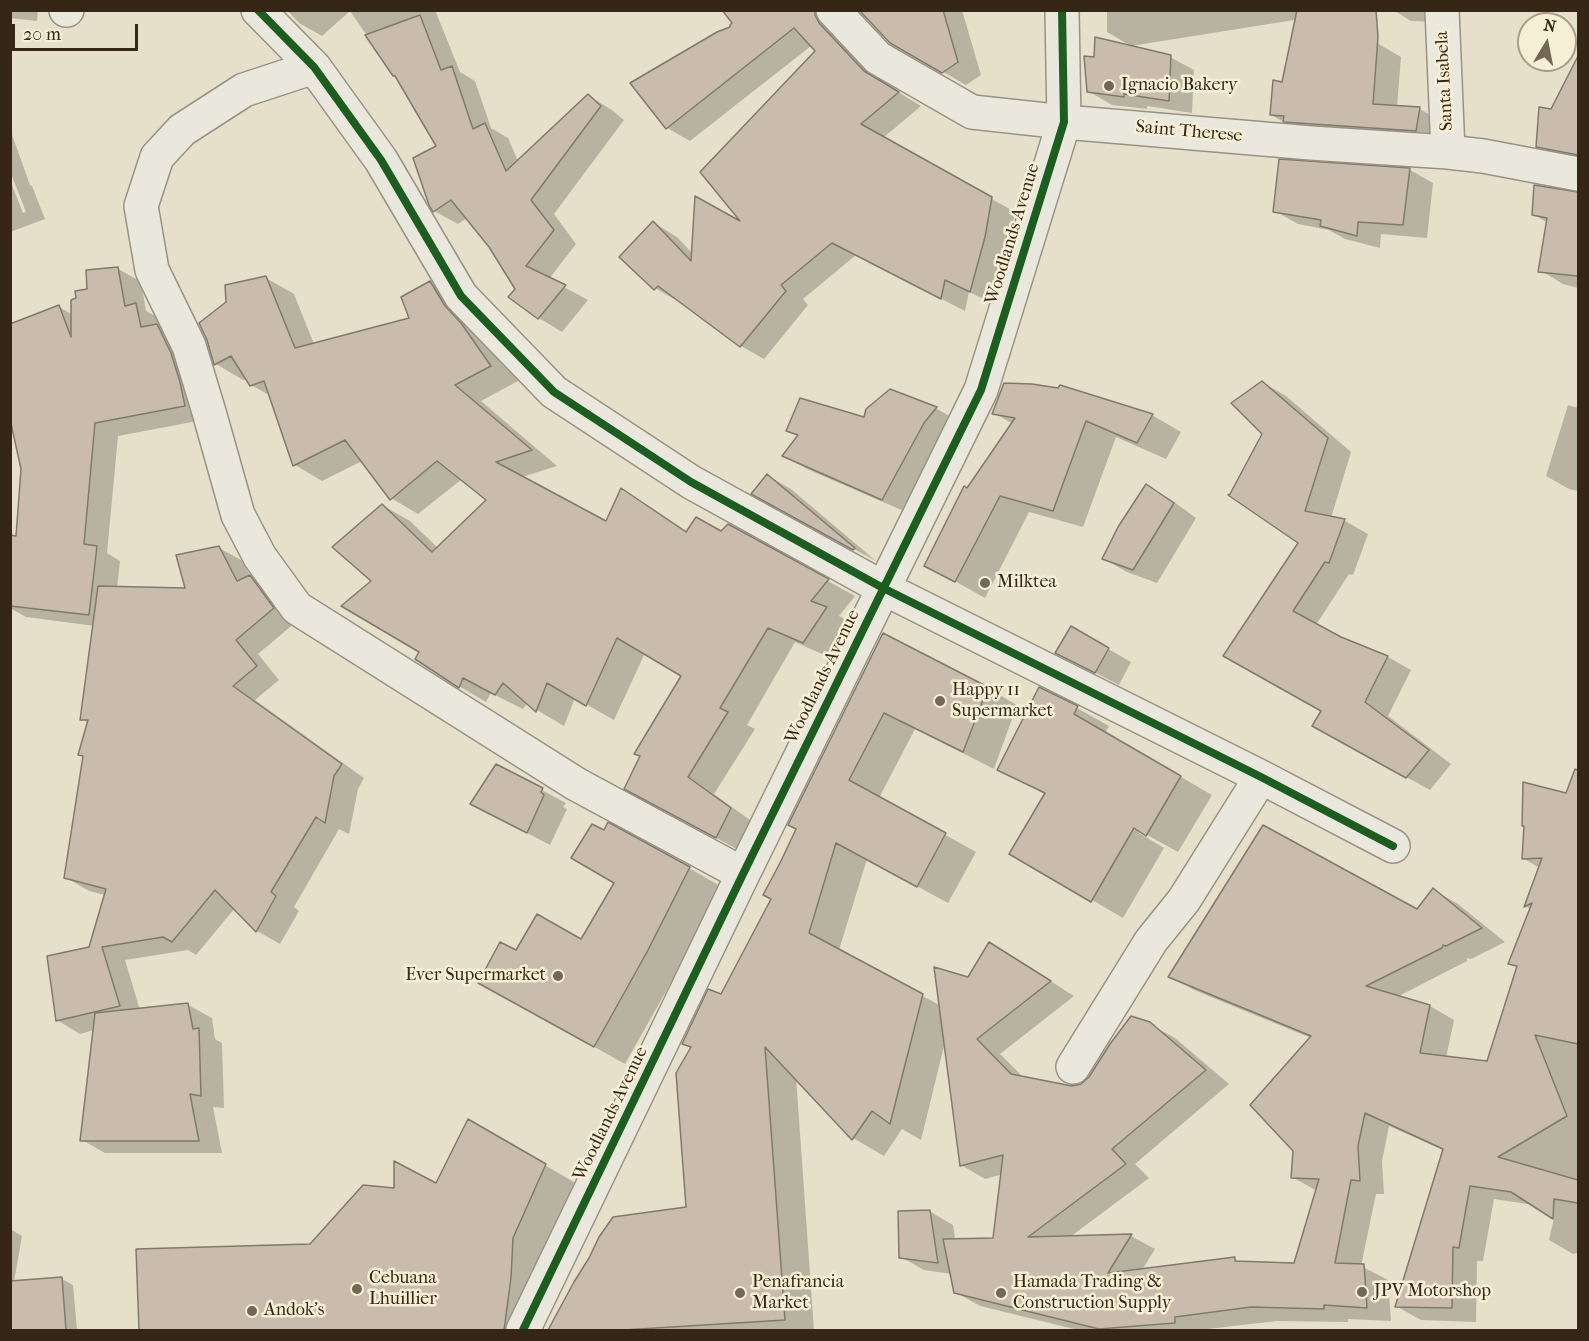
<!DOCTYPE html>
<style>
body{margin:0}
#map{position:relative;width:1589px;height:1341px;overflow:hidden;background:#e6e0ca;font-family:"IM FELL French Canon",serif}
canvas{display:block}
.frame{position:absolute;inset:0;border:12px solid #352616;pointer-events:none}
.north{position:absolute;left:1517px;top:12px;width:60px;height:60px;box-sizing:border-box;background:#f6efd5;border:2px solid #a99f89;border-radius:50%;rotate:10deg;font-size:16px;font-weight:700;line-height:24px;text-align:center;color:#352616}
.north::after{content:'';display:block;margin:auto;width:21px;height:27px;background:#736755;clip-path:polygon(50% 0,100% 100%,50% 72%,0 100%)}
.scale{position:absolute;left:12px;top:24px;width:126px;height:27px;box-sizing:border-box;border:3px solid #352616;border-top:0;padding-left:8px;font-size:18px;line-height:21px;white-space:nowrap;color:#352616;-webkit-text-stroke:4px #f6efd5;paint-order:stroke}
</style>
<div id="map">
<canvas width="1589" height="1341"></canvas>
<div class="frame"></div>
<div class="north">N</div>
<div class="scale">20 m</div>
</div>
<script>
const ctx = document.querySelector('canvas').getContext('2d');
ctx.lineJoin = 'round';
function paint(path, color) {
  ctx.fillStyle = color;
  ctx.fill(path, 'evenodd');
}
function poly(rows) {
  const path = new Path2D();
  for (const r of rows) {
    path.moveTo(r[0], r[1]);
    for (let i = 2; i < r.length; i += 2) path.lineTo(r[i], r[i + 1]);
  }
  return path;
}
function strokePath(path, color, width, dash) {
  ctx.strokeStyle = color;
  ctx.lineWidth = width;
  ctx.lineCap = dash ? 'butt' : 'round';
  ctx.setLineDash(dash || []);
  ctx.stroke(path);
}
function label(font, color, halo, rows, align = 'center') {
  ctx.font = font + ' "IM FELL French Canon",serif';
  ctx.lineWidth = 5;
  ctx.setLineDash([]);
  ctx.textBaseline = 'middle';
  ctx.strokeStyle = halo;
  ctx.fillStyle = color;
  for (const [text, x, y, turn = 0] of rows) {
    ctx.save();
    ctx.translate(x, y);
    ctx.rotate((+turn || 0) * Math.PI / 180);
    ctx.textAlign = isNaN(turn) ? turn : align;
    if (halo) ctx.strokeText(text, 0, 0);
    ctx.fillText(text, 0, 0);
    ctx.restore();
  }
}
paint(poly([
 [10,10,38,10,37,21,10,18],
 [287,10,435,10,460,72,475,81,491,128,508,138,518,161,589,96,612,110,624,120,554,214,576,244,549,279,588,300,562,332,539,318,510,297,517,289,490,246,467,218,458,224,434,211,439,147,398,77,394,75,350,11,322,36,299,23],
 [725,10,843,10,843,38,888,86,921,106,883,138,1015,212,1008,251,994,304,969,292,965,311,856,255,803,299,808,305,764,359,741,346,680,301,679,302,655,288,654,223,677,237,693,254,745,226,817,51,811,46,690,141,667,128,735,24],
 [861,10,962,10,981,75,966,85,891,42],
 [1107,10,1313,10,1313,17,1131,46,1107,32],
 [1393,10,1440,10,1440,22,1411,21],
 [1377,43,1401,57,1397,107,1420,109,1443,122,1439,144,1295,128,1271,115,1284,84],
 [1170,57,1194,70,1192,113,1147,106,1147,109,1112,105,1088,91],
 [1575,66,1578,66,1578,163,1561,160,1538,146,1551,111],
 [10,129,30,185,32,186,45,219,10,232,10,180,23,213,26,212,10,171],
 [1410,170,1433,183,1427,238,1381,234,1380,248,1345,239,1329,230,1298,224,1275,211],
 [1574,194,1578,194,1578,288,1563,284,1540,270,1548,223,1533,214],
 [117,268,141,282,146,311,159,318,161,327,181,339,208,419,118,436,107,553,120,561,117,588,187,589,219,548,243,561,251,578,274,591,296,622,258,654,279,680,255,700,364,778,358,789,349,834,339,829,294,907,299,911,280,944,257,931,235,908,196,955,188,950,125,960,140,1010,188,1005,212,1018,215,1039,222,1043,224,1108,213,1107,222,1153,105,1153,82,1140,94,1030,80,1034,57,1020,90,949,105,895,89,891,65,877,84,757,79,754,89,723,82,719,95,626,26,617,10,608,11,537,17,538,59,307,73,315,89,290],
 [266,278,294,294,314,344,411,319,430,283,458,299,518,381,481,401,557,466,522,477,606,523,622,490,649,506,688,532,722,533,728,526,855,596,839,616,853,624,831,658,795,642,747,725,755,729,714,794,757,825,744,853,654,804,683,675,645,653,614,720,575,698,564,726,537,710,528,702,523,709,491,693,486,702,459,686,421,651,373,581,382,505,410,521,438,548,488,500,462,479,418,514,391,498,362,461,322,481,295,465,271,396,251,385,247,378,243,380,216,364],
 [1262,382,1286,396,1351,452,1331,518,1345,521,1368,534,1353,575,1349,574,1316,625,1340,639,1388,657,1411,670,1388,716,1451,764,1430,790,1337,739,1323,711,1248,669,1300,543,1264,433],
 [891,390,937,409,960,422,906,512,807,469,784,455,799,437,788,431,864,419],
 [1568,405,1578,408,1578,491,1569,489,1546,476],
 [994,413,1152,415,1181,432,1166,459,1116,437,1083,527,1029,512,985,598,926,565,968,490,1013,424],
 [768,476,791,489,876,561,777,507],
 [1147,486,1170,499,1196,518,1157,583,1127,572,1104,559],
 [1072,628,1131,662,1119,685,1058,653],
 [883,635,987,688,1017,705,994,769,915,729,879,798,976,852,948,903,867,859,839,950,941,1006,968,978,1014,958,1074,996,1000,1054,1024,1078,1072,1087,1082,1085,1149,1024,1175,1038,1229,1084,1135,1164,1149,1178,1070,1237,1131,1236,1155,1249,1142,1270,1234,1259,1241,1263,1295,1264,1317,1191,1292,1177,1311,1038,1194,990,1170,976,1417,911,1434,890,1458,904,1505,942,1471,959,1467,958,1467,961,1397,997,1430,1006,1454,1020,1446,1058,1488,1063,1518,968,1510,963,1531,909,1526,906,1540,868,1524,859,1525,784,1578,798,1578,1253,1573,1254,1549,1240,1554,1218,1534,1205,1494,1199,1483,1261,1477,1261,1476,1322,1421,1320,1396,1306,1443,1150,1389,1126,1382,1161,1384,1194,1376,1194,1361,1266,1388,1280,1391,1321,1348,1319,1348,1322,1277,1321,1199,1330,1078,1330,980,1306,955,1292,952,1274,924,1270,901,1257,929,1211,953,1225,955,1240,995,1239,1003,1174,985,1179,961,1165,945,1042,921,1140,902,1129,884,1156,853,1138,796,1077,814,1330,550,1330,575,1283,687,1209,693,1048,684,1043,722,996,773,899,783,861],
 [1039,689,1077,708,1109,726,1105,733,1212,795,1178,852,1140,831,1139,833,1164,848,1123,918,1011,853,1046,795,999,769],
 [497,766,566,803,563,807,567,809,550,845,472,804],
 [689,868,720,886,678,970,625,1064,510,1000,516,952,582,941],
 [469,1121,579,1185,541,1330,140,1330,138,1250,311,1246,395,1190,436,1185],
 [10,1229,22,1236,14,1282,62,1279,73,1285,77,1330,12,1330]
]), '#0003');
const building = poly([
 [722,10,815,10,815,15,819,23,864,71,899,92,861,124,992,197,985,237,970,292,945,280,941,299,832,243,781,285,786,291,740,347,658,286,654,290,619,257,653,221,691,261,695,196,740,221,700,172,815,51,794,28,666,129,630,83,717,32,730,27,730,25,732,23,722,10],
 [859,10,943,10,958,62,942,73,890,43,859,10],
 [1297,10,1376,10,1378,37,1373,104,1420,107,1416,131,1283,122,1284,116,1270,115,1273,80,1282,82,1297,10],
 [420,15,441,70,452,66,473,129,485,123,506,171,588,94,601,106,531,200,554,230,526,266,566,285,538,319,508,297,515,289,489,247,451,200,433,212,429,205,413,158,436,146,395,76,393,76,365,35,420,15],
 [1095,37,1171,55,1169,101,1124,94,1124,97,1087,92,1084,56,1094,57,1095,37],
 [1578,56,1578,155,1536,147,1539,107,1551,109,1578,56],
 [1279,159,1410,168,1403,225,1358,222,1357,236,1320,226,1321,220,1273,212,1279,159],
 [1534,185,1578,192,1578,276,1538,272,1547,218,1532,215,1534,185],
 [118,267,125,306,136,303,141,327,157,324,171,353,180,382,185,406,95,423,84,544,97,546,89,615,10,606,10,535,16,536,21,469,10,419,10,324,59,305,71,337,71,300,76,298,75,291,87,289,86,270,118,267],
 [266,276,295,348,409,318,401,297,430,281,445,306,461,323,491,366,455,385,532,450,496,462,606,521,621,488,686,532,696,517,721,531,728,524,829,579,811,601,827,607,803,643,768,628,720,708,728,712,688,777,731,808,716,838,624,789,640,756,634,754,681,676,617,638,586,706,547,683,536,712,503,683,495,695,463,678,459,688,415,659,419,652,341,606,371,581,332,547,382,504,432,552,486,500,437,461,390,500,345,440,293,466,264,381,250,386,231,356,214,365,207,340,199,323,226,302,225,285,266,276],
 [1262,381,1328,438,1305,511,1345,519,1329,563,1325,562,1293,611,1341,637,1388,656,1365,702,1429,750,1406,778,1312,726,1321,711,1223,656,1298,543,1228,495,1230,494,1262,434,1231,403,1262,381],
 [1004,383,1032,384,1058,388,1060,385,1153,414,1137,443,1086,421,1053,511,1000,496,955,582,924,566,964,486,967,488,1015,418,992,414,1004,383],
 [890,389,937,407,924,423,882,500,782,456,798,435,786,431,800,398,864,417,866,409,890,389],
 [767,474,855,548,853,550,751,494,767,474],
 [1146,484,1174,503,1133,570,1102,559,1118,527,1146,484],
 [219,546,237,581,250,575,274,608,236,640,257,666,233,686,342,764,334,776,325,823,316,817,271,892,276,896,256,932,215,890,172,942,163,937,102,947,120,1006,56,1021,47,956,89,947,106,889,64,878,83,756,78,755,88,720,80,720,98,586,185,588,176,555,219,546],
 [1071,626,1109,648,1095,673,1055,653,1071,626],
 [883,633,988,687,963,752,884,713,849,780,946,833,917,887,836,843,809,933,923,994,890,1124,872,1111,852,1140,765,1047,785,1320,623,1330,548,1330,574,1282,589,1258,599,1237,613,1217,686,1207,676,1073,691,1047,682,1044,708,989,721,994,771,899,763,895,781,861,796,829,788,825,883,633],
 [1039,687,1078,706,1074,714,1181,776,1146,836,1134,828,1091,902,1009,854,1045,793,997,770,1039,687],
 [496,764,543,788,541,792,544,795,527,833,470,804,496,764],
 [1575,769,1578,770,1578,1044,1535,1035,1567,1116,1498,1157,1578,1180,1578,1203,1554,1199,1553,1219,1511,1192,1470,1186,1459,1248,1453,1247,1452,1308,1395,1307,1443,1149,1365,1113,1358,1146,1360,1181,1351,1180,1335,1263,1364,1264,1367,1308,1324,1305,1324,1309,1251,1307,1175,1317,1175,1323,1099,1329,954,1293,943,1239,993,1238,1003,1155,960,1166,934,967,968,977,989,942,1051,981,977,1039,1011,1074,1072,1086,1081,1084,1089,1077,1110,1044,1131,1016,1150,1022,1206,1070,1112,1149,1126,1164,1028,1237,1132,1234,1108,1273,1235,1257,1235,1261,1294,1263,1319,1179,1291,1178,1293,1151,1250,1105,1311,1036,1168,977,1263,825,1417,909,1433,888,1482,928,1446,946,1443,945,1442,948,1366,986,1430,1005,1420,1053,1487,1061,1517,966,1508,964,1532,903,1524,907,1542,858,1522,859,1524,826,1522,826,1523,782,1566,793,1575,769],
 [608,822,690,867,647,952,594,1047,478,983,500,942,516,950,537,914,581,939,614,883,571,858,592,824,604,830,608,822],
 [188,1003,193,1029,199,1028,201,1096,190,1094,199,1141,80,1141,95,1013,188,1003],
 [468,1119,546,1164,513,1238,511,1278,504,1330,139,1330,136,1249,310,1244,363,1185,394,1188,394,1161,436,1183,468,1119],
 [930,1210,938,1263,899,1258,898,1211,930,1210],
 [62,1277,66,1330,10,1330,10,1281,62,1277]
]);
paint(building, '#cabcac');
strokePath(building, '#7f7a6c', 1.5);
const minor = poly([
 [66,10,67,10],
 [258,10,314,67,381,160,461,296,554,392,691,482,883,588,1261,777,1393,846],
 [833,10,878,58,972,112,1064,122,1311,143,1448,152,1483,156,1578,174],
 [1442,10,1448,152],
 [314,67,244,90,182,130,157,157,141,206,152,270,189,346,209,412,238,515,260,557,297,608,576,784,743,874],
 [1073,1067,1151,941,1184,900,1261,777],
 [523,1330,743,874,981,390,1064,122,1062,10]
]);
strokePath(minor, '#989285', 36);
strokePath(minor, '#eae8dd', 33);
strokePath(poly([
 [258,10,314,67,381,160,461,296,554,392,691,482,883,588,1261,777,1393,846],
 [523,1330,743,874,981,390,1064,122,1062,10]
]), '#1b5e20', 8);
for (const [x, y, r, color] of [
 [1109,86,6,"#736755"],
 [985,583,6,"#736755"],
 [940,701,6,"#736755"],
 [558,976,6,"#736755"],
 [357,1289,6,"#736755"],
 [1362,1292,6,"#736755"],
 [740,1293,6,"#736755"],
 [1001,1293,6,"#736755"],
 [252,1311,6,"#736755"]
]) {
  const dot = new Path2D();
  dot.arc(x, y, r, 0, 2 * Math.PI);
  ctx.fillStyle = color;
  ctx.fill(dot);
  strokePath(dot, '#f6efd5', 2);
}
label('18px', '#352616', '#f6efd5', [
 ["Santa Isabela",1445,81,-93],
 ["Saint Therese",1189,132,5],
 ["Woodlands Avenue",1013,234,-73],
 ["Woodlands Avenue",823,677,-64],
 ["Woodlands Avenue",611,1114,-64]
]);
label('18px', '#352616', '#f6efd5', [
 ["Ignacio Bakery",1121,86],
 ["Milktea",997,583],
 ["Happy 11",952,691],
 ["Supermarket",952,712],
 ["Ever Supermarket",546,976,"right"],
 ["Cebuana",369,1279],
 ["Lhuillier",369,1300],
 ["Penafrancia",752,1283],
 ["Market",752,1304],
 ["Hamada Trading &",1013,1283],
 ["Construction Supply",1013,1304],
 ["JPV Motorshop",1374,1292],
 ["Andok's",264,1311]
], 'left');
</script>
